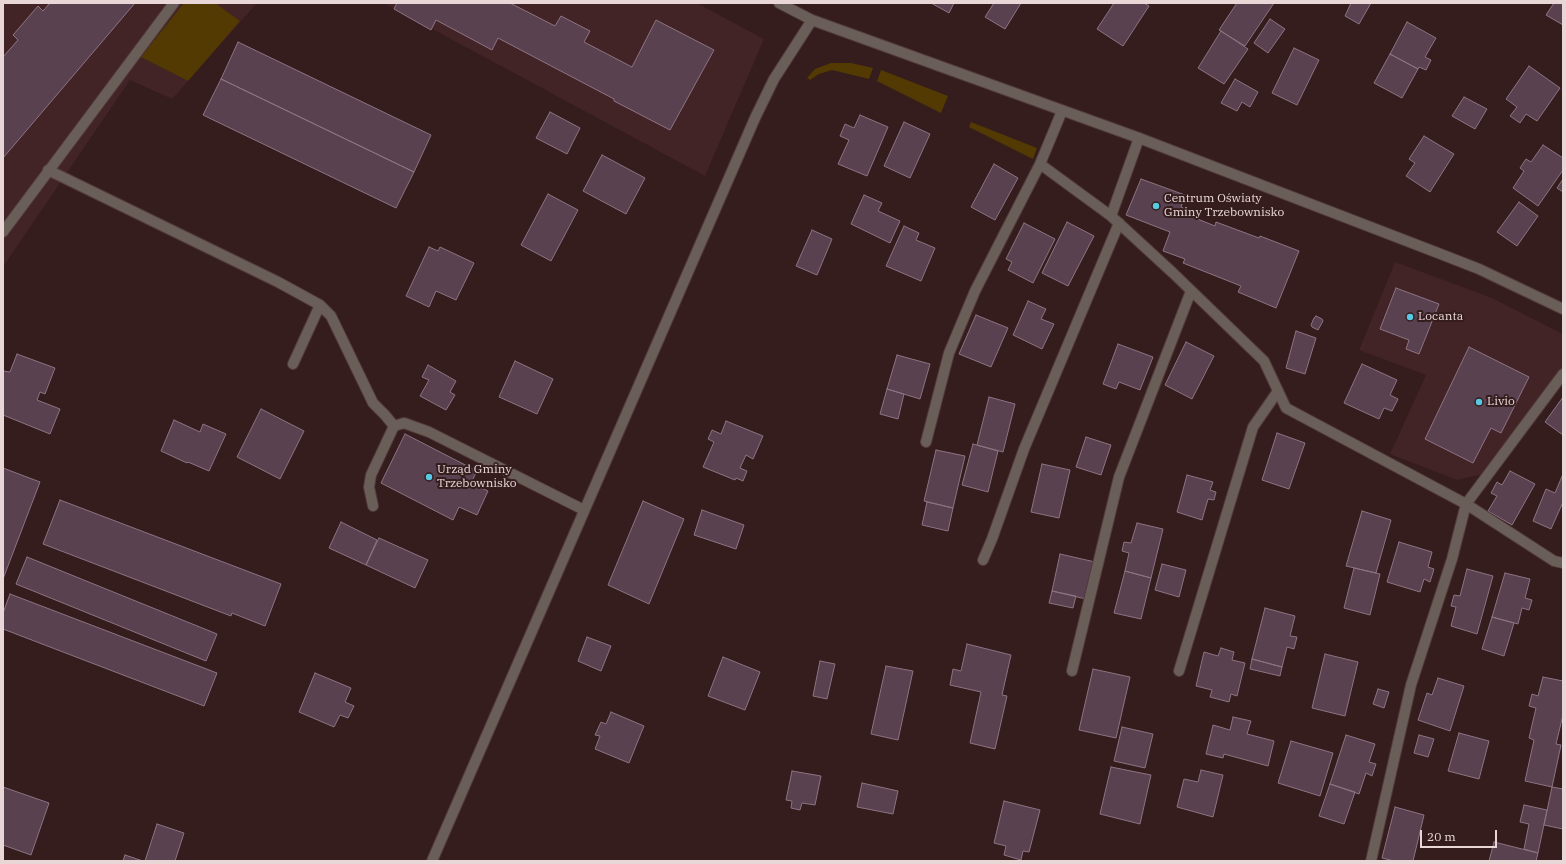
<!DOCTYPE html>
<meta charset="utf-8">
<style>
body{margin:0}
#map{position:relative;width:1566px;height:864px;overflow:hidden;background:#351c1d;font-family:"IBM Plex Serif",serif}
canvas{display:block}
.frame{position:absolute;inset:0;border:4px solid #e9d7d8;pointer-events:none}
.scale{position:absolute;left:1420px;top:830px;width:77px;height:18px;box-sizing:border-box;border:2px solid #e9d7d8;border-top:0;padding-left:5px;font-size:12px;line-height:14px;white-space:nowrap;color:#e9d7d8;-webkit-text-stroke:3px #351c1d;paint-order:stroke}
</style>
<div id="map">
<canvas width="1566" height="864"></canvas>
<div class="frame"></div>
<div class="scale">20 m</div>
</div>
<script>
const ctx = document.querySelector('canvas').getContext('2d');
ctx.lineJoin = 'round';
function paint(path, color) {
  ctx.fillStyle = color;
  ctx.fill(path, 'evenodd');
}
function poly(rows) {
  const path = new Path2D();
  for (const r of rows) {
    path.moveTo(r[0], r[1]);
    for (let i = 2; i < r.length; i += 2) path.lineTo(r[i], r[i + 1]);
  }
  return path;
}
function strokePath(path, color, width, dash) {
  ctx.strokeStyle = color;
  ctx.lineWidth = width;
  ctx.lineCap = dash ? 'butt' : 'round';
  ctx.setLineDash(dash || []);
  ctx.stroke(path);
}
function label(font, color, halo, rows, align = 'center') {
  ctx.font = font + ' "IBM Plex Serif",serif';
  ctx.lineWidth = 4;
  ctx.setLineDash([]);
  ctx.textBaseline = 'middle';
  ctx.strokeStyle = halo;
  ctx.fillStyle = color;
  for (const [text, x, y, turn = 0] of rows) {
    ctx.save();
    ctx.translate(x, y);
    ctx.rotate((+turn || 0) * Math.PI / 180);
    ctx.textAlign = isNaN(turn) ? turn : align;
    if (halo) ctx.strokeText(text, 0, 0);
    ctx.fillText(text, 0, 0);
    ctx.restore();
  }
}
paint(poly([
 [3,3,257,3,172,99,130,80,3,267],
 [384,3,697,3,764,39,705,176],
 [1395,262,1492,298,1563,334,1563,382,1483,474,1457,480,1390,454,1426,375,1359,350]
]), '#422326');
paint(poly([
 [184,3,215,3,240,21,188,81,141,57],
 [831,63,851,63,873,68,869,79,832,70,819,74,810,80,807,78,815,69],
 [881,70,948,96,941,113,877,81],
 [971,122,1037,148,1033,159,969,127]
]), '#533902');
const building = poly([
 [50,3,135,3,3,158,3,57,18,40,13,35,38,6,43,11,50,3],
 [397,3,510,3,555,26,561,16,590,31,584,42,632,67,656,20,714,50,670,130,614,101,614,99,498,38,492,50,436,20,431,30,394,9,397,3],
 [931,3,954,3,949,13,931,3],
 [994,3,1021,3,1005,29,985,17,994,3],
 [1114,3,1144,3,1149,6,1123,46,1097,29,1114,3],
 [1237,3,1274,3,1245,46,1219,30,1237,3],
 [1351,3,1371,3,1359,24,1345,16,1351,3],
 [1554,3,1563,3,1563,25,1546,15,1554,3],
 [1270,19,1285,29,1268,53,1254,43,1270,19],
 [1407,22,1436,38,1425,57,1431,60,1426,70,1419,67,1418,69,1390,54,1407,22],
 [1221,31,1248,49,1224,84,1198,68,1221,31],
 [238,42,431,135,414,172,221,79,238,42],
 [1294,48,1319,60,1297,105,1272,93,1294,48],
 [1390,54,1418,69,1402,98,1374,83,1390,54],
 [1529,66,1560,88,1537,121,1526,114,1520,123,1510,116,1517,107,1506,99,1529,66],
 [221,79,414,172,396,208,203,115,221,79],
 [1235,79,1258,92,1250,107,1242,102,1237,111,1221,103,1235,79],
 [1464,97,1487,109,1475,129,1452,116,1464,97],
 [550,112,580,128,567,154,536,138,550,112],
 [860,115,888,127,867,176,838,164,849,140,840,136,845,124,854,128,860,115],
 [904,122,930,134,910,178,884,166,904,122],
 [1424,136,1454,154,1430,192,1406,176,1415,163,1409,159,1424,136],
 [1543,145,1563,158,1563,170,1538,206,1513,188,1524,171,1520,168,1526,159,1531,162,1543,145],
 [602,155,645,178,626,214,583,191,602,155],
 [994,164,1018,178,995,220,971,207,994,164],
 [1141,179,1185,195,1181,207,1196,214,1195,218,1215,226,1216,222,1259,238,1260,236,1299,251,1276,308,1238,292,1241,286,1183,263,1185,259,1163,251,1170,232,1126,215,1141,179],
 [1563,179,1563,192,1557,188,1563,179],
 [548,194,578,210,551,261,521,245,548,194],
 [864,195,882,203,878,211,900,221,890,243,851,224,864,195],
 [1519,202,1538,216,1517,246,1497,232,1519,202],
 [1067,222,1094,236,1068,286,1042,273,1067,222],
 [1024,223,1055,239,1033,283,1008,270,1012,262,1006,259,1024,223],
 [904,226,919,233,916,240,935,248,921,281,886,266,904,226],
 [812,230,832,239,817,275,796,266,812,230],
 [429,247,438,251,440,247,474,263,456,300,436,291,429,307,406,296,429,247],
 [1396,288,1439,304,1419,354,1406,349,1409,340,1380,329,1396,288],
 [1028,301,1046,309,1041,319,1054,324,1042,349,1013,335,1028,301],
 [976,315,1008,328,991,367,959,354,976,315],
 [1316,316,1322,319,1323,321,1318,330,1312,327,1311,325,1314,318,1316,316],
 [1296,331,1316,338,1305,374,1286,368,1296,331],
 [1186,342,1214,356,1192,399,1165,385,1186,342],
 [1118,344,1153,357,1140,390,1119,382,1116,389,1103,384,1118,344],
 [1469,347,1529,377,1501,433,1491,428,1473,463,1425,439,1469,347],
 [17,354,55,368,45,394,40,392,37,400,60,409,50,434,3,415,3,371,10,372,17,354],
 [897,355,930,364,920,399,887,389,897,355],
 [515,361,553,379,537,414,499,397,515,361],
 [1362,364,1397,380,1390,395,1398,399,1392,411,1384,408,1379,419,1344,403,1362,364],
 [428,365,456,381,450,392,455,395,446,410,420,396,429,380,422,377,428,365],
 [887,389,904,394,898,419,880,414,887,389],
 [989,397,1015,404,1003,452,977,445,989,397],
 [1563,397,1563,435,1545,422,1563,397],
 [261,409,304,431,280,479,237,457,261,409],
 [174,420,200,432,203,424,226,434,209,471,188,462,187,463,161,451,174,420],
 [726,421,763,436,753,459,746,455,740,468,747,471,743,481,736,478,735,480,703,467,714,442,708,439,712,430,721,434,726,421],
 [1277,433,1305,443,1289,489,1262,480,1277,433],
 [405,434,477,471,471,483,488,491,477,515,459,507,453,520,381,483,405,434],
 [1086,437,1111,445,1101,475,1076,467,1086,437],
 [973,444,998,451,988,492,962,485,973,444],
 [936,450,965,456,953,508,924,501,936,450],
 [1042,464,1070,470,1059,518,1031,512,1042,464],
 [3,468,40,482,3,579,3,468],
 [1510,471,1535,484,1512,525,1488,511,1497,496,1491,493,1497,482,1502,485,1510,471],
 [1563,474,1563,502,1551,529,1533,521,1546,489,1555,493,1563,474],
 [1187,475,1213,482,1210,490,1216,492,1214,500,1208,499,1202,520,1177,512,1187,475],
 [60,500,281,584,265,626,232,613,231,616,43,544,60,500],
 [643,501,684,519,649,604,608,585,643,501],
 [927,502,953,508,948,531,922,525,927,502],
 [702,510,744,525,736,549,694,535,702,510],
 [1362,511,1391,520,1376,573,1346,566,1362,511],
 [341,522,377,540,366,565,329,548,341,522],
 [1137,523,1163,529,1151,578,1125,571,1129,553,1122,551,1124,542,1131,543,1137,523],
 [379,538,428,560,415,588,366,565,379,538],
 [1399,542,1432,552,1428,567,1434,569,1430,582,1424,579,1420,592,1387,582,1399,542],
 [1060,554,1095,562,1086,599,1052,591,1060,554],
 [27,557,217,634,206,661,16,584,27,557],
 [1162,564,1186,570,1179,597,1155,590,1162,564],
 [1354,568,1380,574,1370,615,1344,608,1354,568],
 [1467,569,1493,576,1477,634,1451,626,1456,607,1451,606,1454,595,1460,596,1467,569],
 [1125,571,1151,578,1141,619,1114,613,1125,571],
 [1505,573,1530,579,1525,598,1532,600,1529,610,1522,608,1518,624,1492,617,1505,573],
 [1052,591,1076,596,1073,608,1049,603,1052,591],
 [10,594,217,673,204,706,3,629,3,613,10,594],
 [1265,608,1295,616,1290,636,1297,637,1294,649,1287,647,1282,667,1252,659,1265,608],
 [1492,617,1514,623,1504,656,1482,649,1492,617],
 [587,637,611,646,601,671,578,661,587,637],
 [967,644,1011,655,1002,695,1007,696,995,749,970,743,981,692,950,685,953,669,961,671,967,644],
 [1221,648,1234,652,1232,660,1245,663,1237,696,1231,694,1229,702,1210,697,1212,690,1196,686,1204,652,1218,656,1221,648],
 [1325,654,1358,662,1345,716,1312,708,1325,654],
 [723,657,760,672,745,710,708,696,723,657],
 [1252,659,1282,667,1280,676,1250,669,1252,659],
 [820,661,835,664,827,699,813,696,820,661],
 [886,666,913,671,898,740,871,734,886,666],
 [1093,669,1130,677,1116,738,1079,730,1093,669],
 [315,673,351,688,345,702,354,706,348,718,340,715,334,727,299,712,315,673],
 [1543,677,1563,681,1563,715,1556,744,1561,745,1552,787,1525,781,1534,740,1529,738,1536,708,1529,706,1532,694,1538,696,1543,677],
 [1438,678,1464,686,1450,731,1418,720,1427,693,1432,695,1438,678],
 [1378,689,1389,692,1384,708,1373,704,1378,689],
 [611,712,644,726,629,763,595,749,600,736,595,735,601,722,606,724,611,712],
 [1233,717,1251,721,1247,734,1274,741,1268,766,1224,754,1223,758,1206,754,1213,725,1230,730,1233,717],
 [1122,727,1153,734,1145,768,1114,761,1122,727],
 [1459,733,1489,741,1479,779,1448,771,1459,733],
 [1346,735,1375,744,1369,762,1376,764,1372,776,1366,773,1359,794,1330,784,1346,735],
 [1419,735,1434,739,1428,757,1414,753,1419,735],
 [1291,741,1333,753,1320,796,1278,783,1291,741],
 [1111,767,1151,775,1140,824,1100,814,1111,767],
 [1201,770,1223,775,1213,817,1177,807,1184,779,1198,782,1201,770],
 [792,771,821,776,815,805,802,803,800,810,791,808,792,801,786,800,792,771],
 [862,783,898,791,893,814,857,807,862,783],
 [1330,784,1355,792,1344,824,1319,816,1330,784],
 [3,787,49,803,31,855,3,845,3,787],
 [1552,787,1563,789,1563,829,1544,825,1552,787],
 [1004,801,1040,810,1029,852,1023,851,1021,860,1004,855,1006,846,994,843,1004,801],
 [1524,805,1547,810,1538,853,1524,849,1529,824,1520,822,1524,805],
 [1395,807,1424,815,1413,861,1394,861,1382,858,1395,807],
 [157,824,184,833,175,861,145,861,157,824],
 [1494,842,1538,853,1536,861,1489,861,1494,842],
 [125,855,143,861,123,861,125,855]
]);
paint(building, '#59414f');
strokePath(building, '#8e7483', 1);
const service = poly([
 [48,170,278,282,320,305,331,316,373,403,385,415,394,426],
 [3,232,174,3],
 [293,364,320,305],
 [373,506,369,487,371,475,394,426,404,423,429,432,584,510],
 [983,560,992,539,1024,449,1119,223],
 [1072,671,1119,477,1191,291],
 [1179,671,1253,427,1278,391],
 [1371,861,1411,685,1452,559,1466,504]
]);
const minor = poly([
 [1040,164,1111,216,1173,273,1264,361,1286,408,1466,504,1554,561,1563,563],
 [1111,216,1139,138],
 [926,442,949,353,975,291,1040,164,1062,111],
 [1466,504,1563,374]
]);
const tertiary = poly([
 [779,3,812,20,1139,138,1438,253,1479,269,1563,309],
 [432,861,755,118,774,79,812,20]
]);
strokePath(service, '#523a3b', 12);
strokePath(minor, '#523a3b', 12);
strokePath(tertiary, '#523a3b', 12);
strokePath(service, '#6a5e58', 10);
strokePath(minor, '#6a5e58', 10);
strokePath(tertiary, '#6a5e58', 10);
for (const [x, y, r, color] of [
 [1156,206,4,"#58c9e3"],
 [1410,317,4,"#58c9e3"],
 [1479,402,4,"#58c9e3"],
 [429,477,4,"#58c9e3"]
]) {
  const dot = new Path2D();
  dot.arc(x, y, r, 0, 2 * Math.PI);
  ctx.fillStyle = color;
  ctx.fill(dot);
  strokePath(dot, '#351c1d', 1.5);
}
label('12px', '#e9d7d8', '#351c1d', [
 ["Centrum Oświaty",1164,199],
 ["Gminy Trzebownisko",1164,213],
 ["Locanta",1418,317],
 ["Livio",1487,402],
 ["Urząd Gminy",437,470],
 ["Trzebownisko",437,484]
], 'left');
</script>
